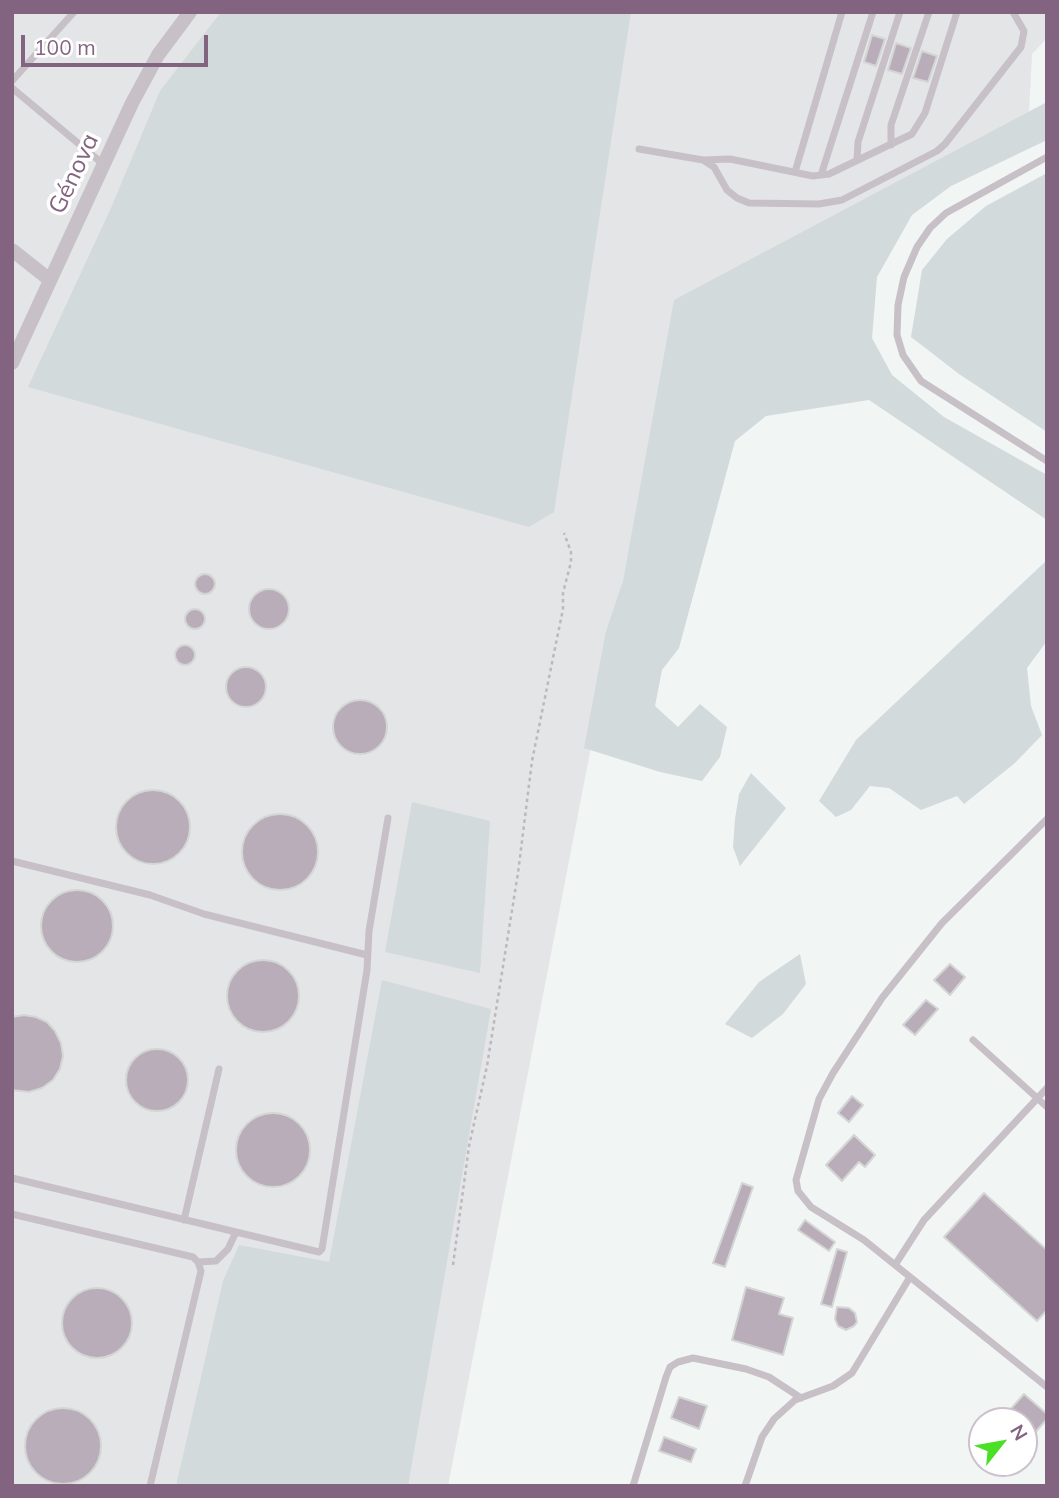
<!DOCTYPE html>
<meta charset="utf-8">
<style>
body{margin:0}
#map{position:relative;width:1059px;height:1498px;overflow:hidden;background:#f1f5f3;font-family:Mulish,sans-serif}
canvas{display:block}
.frame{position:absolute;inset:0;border:14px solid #826481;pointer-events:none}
.north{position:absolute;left:968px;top:1407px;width:70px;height:70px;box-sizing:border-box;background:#fff;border:2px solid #cdc1cd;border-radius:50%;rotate:59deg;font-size:19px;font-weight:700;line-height:28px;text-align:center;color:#826481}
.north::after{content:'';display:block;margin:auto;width:24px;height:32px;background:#49e026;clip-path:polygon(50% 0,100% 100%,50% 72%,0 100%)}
.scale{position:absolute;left:21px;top:35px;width:187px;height:32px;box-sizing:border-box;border:4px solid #826481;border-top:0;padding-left:9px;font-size:21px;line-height:24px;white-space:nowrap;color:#826481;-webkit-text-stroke:5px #fff;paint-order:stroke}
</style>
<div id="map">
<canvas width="1059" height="1498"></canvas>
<div class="frame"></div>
<div class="north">N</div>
<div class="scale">100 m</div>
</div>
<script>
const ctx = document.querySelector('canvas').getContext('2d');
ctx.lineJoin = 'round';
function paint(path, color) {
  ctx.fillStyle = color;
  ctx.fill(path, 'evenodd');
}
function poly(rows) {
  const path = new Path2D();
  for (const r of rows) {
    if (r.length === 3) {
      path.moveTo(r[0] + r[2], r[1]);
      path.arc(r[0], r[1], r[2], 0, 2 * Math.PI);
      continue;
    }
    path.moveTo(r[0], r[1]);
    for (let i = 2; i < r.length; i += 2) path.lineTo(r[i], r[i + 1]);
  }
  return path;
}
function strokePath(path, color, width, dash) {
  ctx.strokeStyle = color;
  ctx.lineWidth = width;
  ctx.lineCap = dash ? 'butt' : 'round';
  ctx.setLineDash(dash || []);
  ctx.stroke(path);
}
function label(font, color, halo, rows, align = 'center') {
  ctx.font = font + ' Mulish,sans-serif';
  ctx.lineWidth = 7;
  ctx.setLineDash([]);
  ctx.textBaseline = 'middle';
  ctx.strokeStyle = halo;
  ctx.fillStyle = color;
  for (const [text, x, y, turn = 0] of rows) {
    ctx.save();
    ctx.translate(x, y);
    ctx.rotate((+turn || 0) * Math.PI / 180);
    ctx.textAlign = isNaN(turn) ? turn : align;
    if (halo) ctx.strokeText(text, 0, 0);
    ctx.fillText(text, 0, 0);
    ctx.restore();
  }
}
paint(poly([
 [12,12,1047,12,1047,38,1032,54,1029,113,675,313,448,1486,12,1486]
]), '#e4e5e6');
paint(poly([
 [221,12,631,12,554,512,529,527,28,387,111,208,160,91],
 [1047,102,1047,140,951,186,912,215,877,277,872,338,892,375,944,417,1047,475,1047,520,869,400,766,416,735,441,679,648,662,670,655,706,678,727,700,704,727,727,720,757,702,781,660,772,584,748,606,631,623,581,674,300],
 [1047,173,1047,432,959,374,911,337,922,270,947,239,986,206],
 [1047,560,1047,641,1027,668,1031,706,1042,735,1015,763,964,804,957,796,921,810,889,788,870,786,851,810,836,817,819,801,856,740],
 [751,773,786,808,740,866,733,847,735,819,739,794],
 [412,802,490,821,480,973,385,952],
 [800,954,806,984,783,1014,752,1038,725,1024,759,982],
 [382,980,491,1009,408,1486,176,1486,223,1281,239,1245,329,1262]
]), '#d2dadc');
const building = poly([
 [872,35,885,39,876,66,864,62,872,35],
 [896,43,911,48,902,74,888,70,896,43],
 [922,51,937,56,928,82,913,78,922,51],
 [205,584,10],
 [269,609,20],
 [195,619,10],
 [185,655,10],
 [246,687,20],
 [360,727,27],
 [153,827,37],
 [280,852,38],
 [77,926,36],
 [263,996,36],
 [950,964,965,977,950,995,934,980,950,964],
 [926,1000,938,1009,915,1035,903,1025,926,1000],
 [24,1015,36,1017,47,1022,55,1031,61,1043,63,1056,60,1069,53,1080,42,1088,29,1092,12,1090,12,1017,24,1015],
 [157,1080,31],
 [852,1096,863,1105,849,1122,838,1113,852,1096],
 [273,1150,37],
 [854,1135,875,1155,865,1167,859,1162,842,1181,826,1165,854,1135],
 [742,1183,753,1187,725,1267,713,1263,742,1183],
 [984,1193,1047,1250,1047,1310,1037,1321,944,1237,984,1193],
 [805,1220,835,1242,829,1251,798,1230,805,1220],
 [837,1249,847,1252,832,1307,821,1304,837,1249],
 [746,1287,784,1298,779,1314,793,1318,783,1355,732,1340,746,1287],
 [97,1323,35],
 [837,1307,849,1308,855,1313,857,1322,854,1326,846,1330,838,1326,835,1319,837,1307],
 [1024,1394,1047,1414,1047,1419,1024,1445,1024,1421,1000,1421,1024,1394],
 [679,1397,707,1406,699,1429,671,1418,679,1397],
 [63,1446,38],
 [664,1437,696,1449,691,1462,659,1451,664,1437]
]);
paint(building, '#b9adb9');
strokePath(building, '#d4d6d5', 2);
strokePath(poly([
 [453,1265,469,1146,487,1066,518,873,532,761,563,609,563,593,571,562,571,552,564,533]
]), '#bdb8bd', 2.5, [3.5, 3.5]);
strokePath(poly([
 [12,81,74,12],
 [12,88,103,164],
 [891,145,891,125,929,12],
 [639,149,703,160,714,167,727,190,737,198,749,203,819,204,842,200,937,151,945,144,1021,47,1024,31,1013,12],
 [1047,157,946,213,930,228,917,247,904,277,898,305,897,335,903,355,921,381,1047,461],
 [703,160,730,159,813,176,829,174,912,134,925,113,957,12],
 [857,160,858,142,900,12],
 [795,172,842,12],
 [821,175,873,12],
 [1047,819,942,923,882,998,833,1073,819,1099,796,1180,798,1191,811,1207,864,1240,1047,1387],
 [12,861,150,895,204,914,367,955],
 [973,1040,1047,1107],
 [12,1178,319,1252,322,1249,367,970,369,931,388,818],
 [12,1214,193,1257,198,1262,201,1271,150,1486],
 [184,1220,219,1069],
 [198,1262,216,1261,228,1249,236,1232],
 [895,1265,924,1220,1047,1088],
 [633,1486,666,1377,670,1367,678,1362,693,1358,746,1369,769,1377,801,1398],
 [745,1486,762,1437,774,1419,795,1400,833,1386,852,1373,910,1277]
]), '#c7c0c7', 7);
strokePath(poly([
 [12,250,50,280],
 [12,363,132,103,158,55,190,12]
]), '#c7c0c7', 14);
label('24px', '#826481', '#fff', [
 ["Génova",74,174,-65]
]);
</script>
